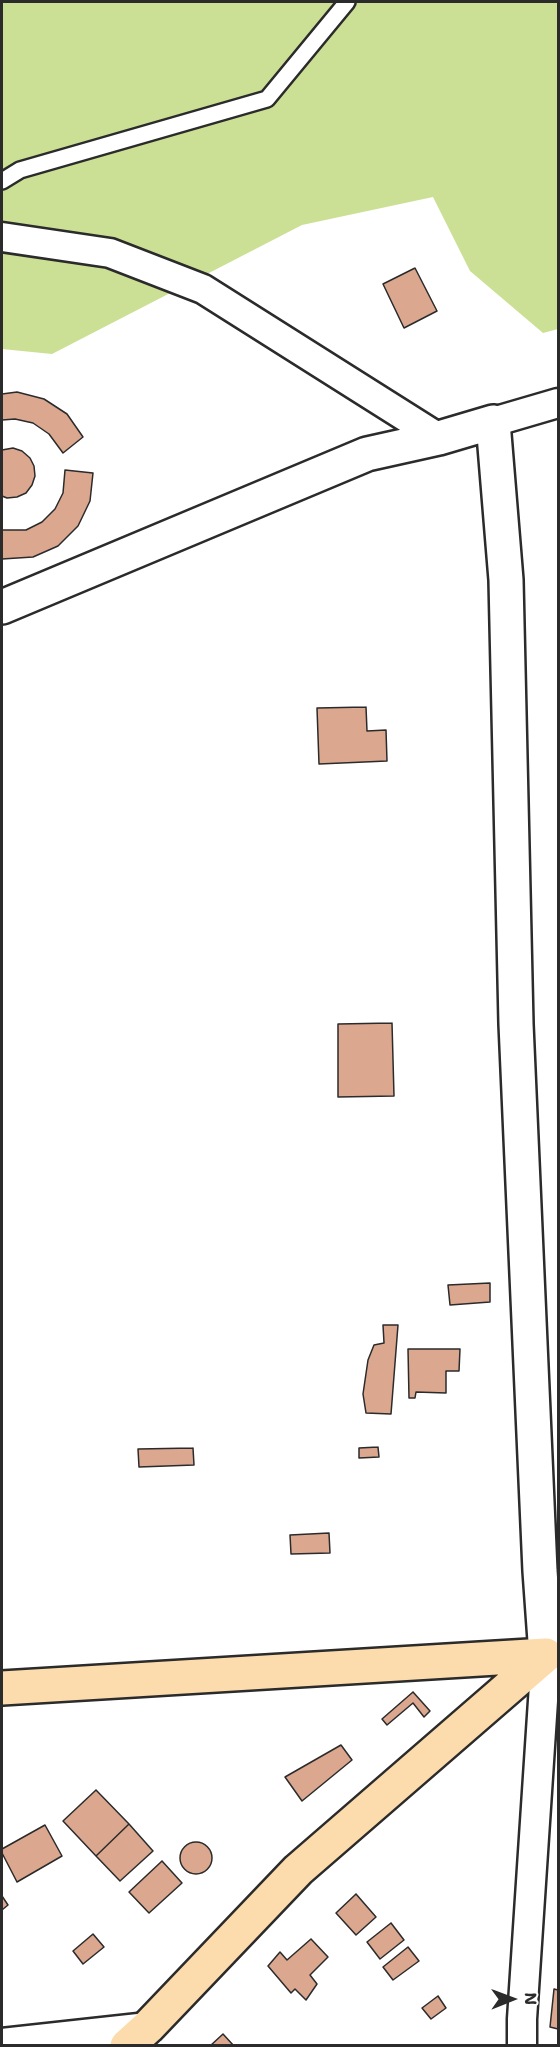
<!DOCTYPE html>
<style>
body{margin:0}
#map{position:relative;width:560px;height:2047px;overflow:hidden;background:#fff;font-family:"Shantell Sans",sans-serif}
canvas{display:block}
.frame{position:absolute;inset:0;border:3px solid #2b2b2b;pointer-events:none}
.north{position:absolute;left:482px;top:1969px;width:60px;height:60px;-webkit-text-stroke:4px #fff;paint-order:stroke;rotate:89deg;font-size:16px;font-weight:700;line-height:24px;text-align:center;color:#2b2b2b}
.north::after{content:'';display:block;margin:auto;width:21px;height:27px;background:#2b2b2b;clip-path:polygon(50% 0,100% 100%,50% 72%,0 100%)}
</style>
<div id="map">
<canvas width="560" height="2047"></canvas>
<div class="frame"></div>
<div class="north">N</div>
</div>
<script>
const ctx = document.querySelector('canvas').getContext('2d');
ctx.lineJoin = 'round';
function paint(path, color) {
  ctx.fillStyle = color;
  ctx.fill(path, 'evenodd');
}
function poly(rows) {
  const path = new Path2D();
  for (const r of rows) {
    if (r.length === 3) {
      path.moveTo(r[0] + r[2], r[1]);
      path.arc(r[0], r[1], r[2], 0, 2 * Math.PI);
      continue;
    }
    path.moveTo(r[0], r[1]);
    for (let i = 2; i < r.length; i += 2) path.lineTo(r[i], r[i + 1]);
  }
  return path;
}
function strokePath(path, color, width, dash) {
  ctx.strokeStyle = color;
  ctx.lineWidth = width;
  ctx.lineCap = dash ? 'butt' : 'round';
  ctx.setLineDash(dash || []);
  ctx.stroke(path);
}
paint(poly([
 [2,2,558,2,558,329,543,333,470,271,433,197,302,225,52,354,2,349]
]), '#cce095');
const building = poly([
 [415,268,437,311,404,328,383,284,415,268],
 [17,392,44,399,67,414,83,437,63,453,49,434,33,423,15,419,2,420,2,394,17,392],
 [13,448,22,451,30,458,34,466,35,476,32,485,26,493,17,497,7,498,2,496,2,450,13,448],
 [65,470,93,473,90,501,78,526,58,546,33,557,2,559,2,530,26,530,42,522,55,509,63,493,65,470],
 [366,707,367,731,386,730,387,761,319,764,317,708,366,707],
 [392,1023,394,1096,338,1097,338,1024,392,1023],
 [490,1283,490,1302,450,1305,448,1285,490,1283],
 [383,1325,398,1325,391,1414,366,1413,363,1394,368,1360,374,1345,384,1343,383,1325],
 [408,1349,460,1349,459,1371,446,1371,446,1393,416,1392,415,1398,409,1398,408,1349],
 [378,1447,379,1457,359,1458,359,1448,378,1447],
 [193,1448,194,1465,139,1467,138,1449,193,1448],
 [329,1533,330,1553,291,1554,290,1535,329,1533],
 [413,1692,430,1711,424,1717,413,1703,387,1725,382,1719,413,1692],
 [341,1745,352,1760,302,1801,285,1777,341,1745],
 [96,1790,129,1824,96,1856,63,1821,96,1790],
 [129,1824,153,1851,120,1881,96,1856,129,1824],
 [45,1825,62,1856,17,1882,2,1853,2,1849,45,1825],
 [196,1858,16],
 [162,1861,182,1883,149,1913,129,1892,162,1861],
 [356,1894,376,1917,356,1935,336,1913,356,1894],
 [2,1896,8,1905,2,1910,2,1896],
 [391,1923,404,1940,380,1959,367,1942,391,1923],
 [93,1934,104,1947,83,1964,73,1951,93,1934],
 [311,1939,328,1957,310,1975,317,1984,306,2000,295,1989,291,1993,268,1966,280,1952,287,1960,311,1939],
 [408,1947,419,1961,393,1980,383,1967,408,1947],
 [554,1989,558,1990,558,2029,550,2027,554,1989],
 [438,1996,446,2008,431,2019,422,2008,438,1996],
 [223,2034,234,2046,210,2046,223,2034]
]);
paint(building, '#dba78f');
strokePath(building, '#2b2b2b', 1.5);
const lane = poly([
 [2,181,20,170,267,99,347,2]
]);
const street = poly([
 [2,237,110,253,203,289,439,438],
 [493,422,558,403],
 [2,2043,148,2027],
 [522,2046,522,2019,546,1655,553,1640]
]);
const secondary = poly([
 [2,607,367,454,439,438,493,422,506,580,516,1024,540,1571,546,1655,558,1651]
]);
const primary = poly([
 [2,1688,546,1655],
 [127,2046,148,2027,298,1870,546,1655]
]);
strokePath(lane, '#2b2b2b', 20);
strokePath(street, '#2b2b2b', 33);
strokePath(secondary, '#2b2b2b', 38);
strokePath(primary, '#2b2b2b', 38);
strokePath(lane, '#fff', 15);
strokePath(street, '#fff', 28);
strokePath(secondary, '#fff', 33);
strokePath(primary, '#fcdcac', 33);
</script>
